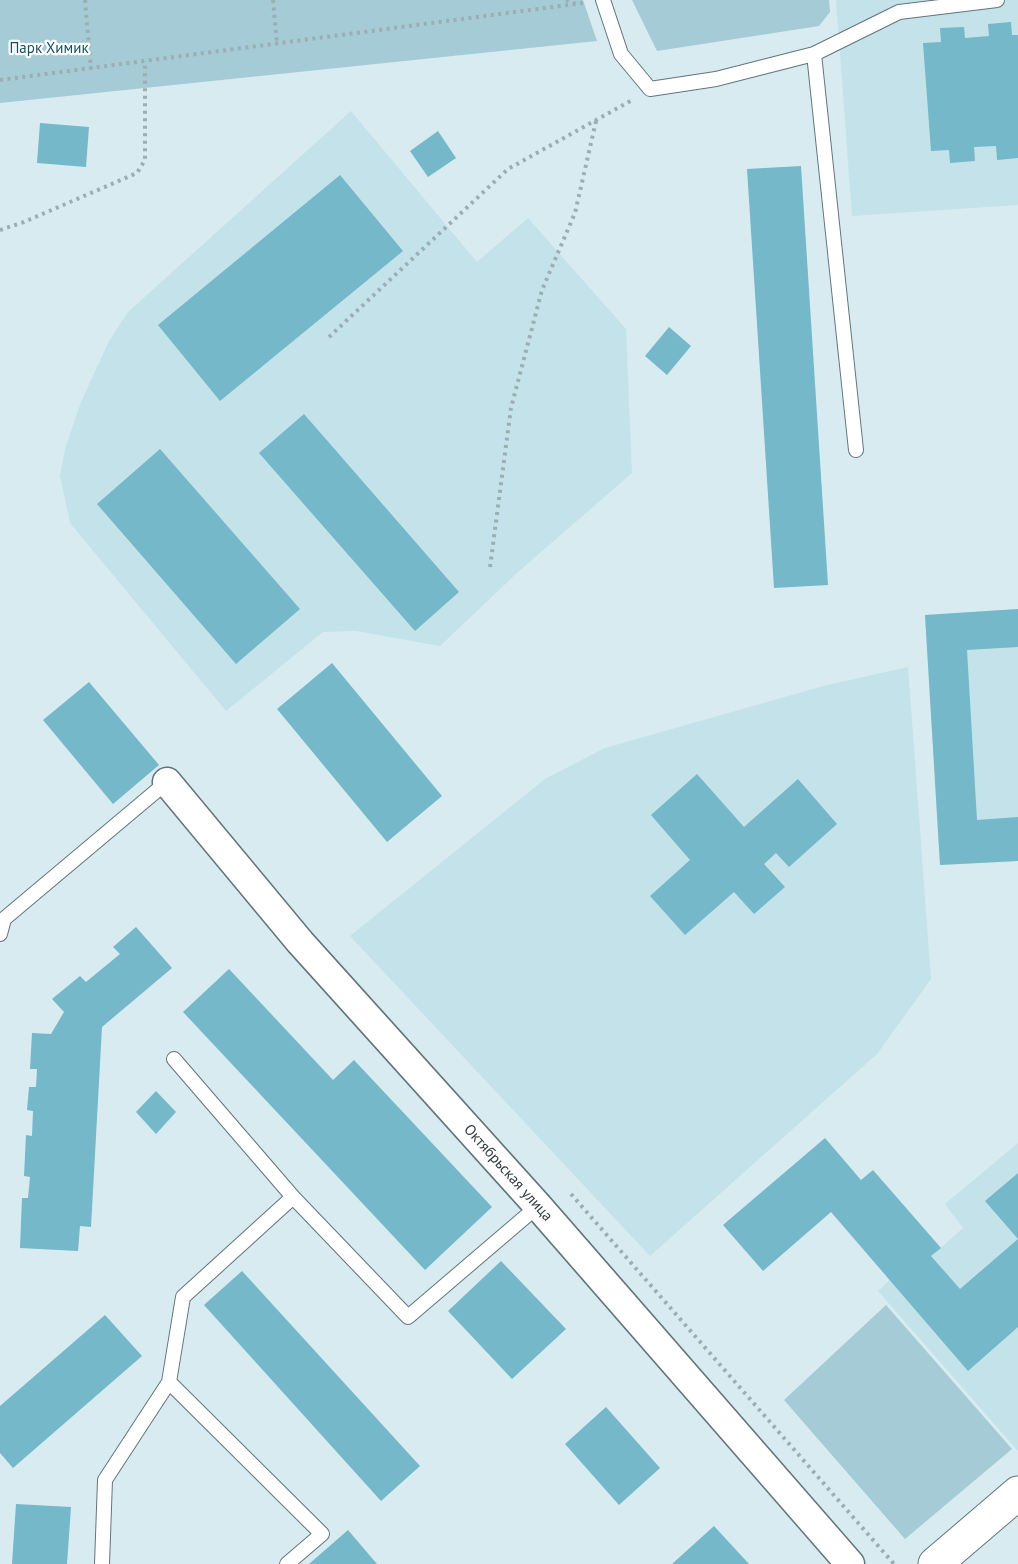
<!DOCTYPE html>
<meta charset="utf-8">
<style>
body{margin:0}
canvas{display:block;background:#d7ebf1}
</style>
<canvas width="1018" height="1564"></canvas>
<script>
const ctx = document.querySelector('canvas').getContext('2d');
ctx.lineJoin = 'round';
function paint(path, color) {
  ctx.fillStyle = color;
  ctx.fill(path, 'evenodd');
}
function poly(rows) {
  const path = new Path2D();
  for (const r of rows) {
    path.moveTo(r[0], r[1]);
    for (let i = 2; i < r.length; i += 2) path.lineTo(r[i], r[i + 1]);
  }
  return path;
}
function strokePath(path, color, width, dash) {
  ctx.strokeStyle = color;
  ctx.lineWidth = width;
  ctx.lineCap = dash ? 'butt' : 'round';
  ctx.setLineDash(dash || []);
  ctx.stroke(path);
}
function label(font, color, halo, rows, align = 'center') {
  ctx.font = font + ' "PT Sans",sans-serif';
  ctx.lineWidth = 4.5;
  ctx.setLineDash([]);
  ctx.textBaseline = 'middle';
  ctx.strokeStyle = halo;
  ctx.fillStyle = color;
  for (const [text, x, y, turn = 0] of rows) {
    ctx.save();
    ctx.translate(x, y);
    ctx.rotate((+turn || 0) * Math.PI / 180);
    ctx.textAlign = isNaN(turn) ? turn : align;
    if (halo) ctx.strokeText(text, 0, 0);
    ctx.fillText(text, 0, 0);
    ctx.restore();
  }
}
paint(poly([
 [836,0,1018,0,1018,205,852,216],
 [351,111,477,262,528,218,626,329,632,473,518,572,440,646,356,631,323,632,226,711,70,523,60,476,65,449,81,402,109,341,128,312],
 [1018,609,1018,861,940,865,925,615],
 [908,667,931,979,877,1054,650,1256,350,936,545,779,605,748,827,685],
 [1018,1143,1018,1450,1017,1450,878,1291,926,1246,934,1254,963,1228,945,1204]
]), '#c4e2ea');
paint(poly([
 [0,0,583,0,597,41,0,103],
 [632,0,829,0,830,12,819,26,657,51],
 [886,1305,1012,1449,905,1539,784,1400]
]), '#a4cbd6');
paint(poly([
 [1011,22,1012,35,1018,35,1018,158,997,160,996,146,974,147,975,161,950,163,949,150,931,151,923,43,941,42,940,28,964,27,965,38,989,36,988,24],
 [40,123,89,127,86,167,37,163],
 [438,131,456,158,428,177,410,151],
 [801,166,828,585,774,588,747,169],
 [340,175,403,251,220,401,158,325],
 [669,327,691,346,667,375,645,356],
 [304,414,459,592,415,631,259,453],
 [160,449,300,609,236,664,97,504],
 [1018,609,1018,647,967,650,977,820,1018,817,1018,861,940,865,925,615],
 [332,663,442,796,387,842,277,709],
 [89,682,159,765,113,804,43,720],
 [697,774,744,827,798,779,837,824,789,867,776,853,764,864,785,887,754,914,734,892,685,935,650,896,690,860,651,815],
 [136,927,172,968,102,1027,91,1227,80,1226,78,1251,20,1248,22,1198,28,1198,30,1177,24,1176,26,1135,32,1136,33,1111,27,1110,29,1087,36,1087,37,1069,30,1069,32,1033,51,1034,64,1012,52,999,80,976,86,982,120,954,113,947],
 [229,969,333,1080,354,1060,492,1207,425,1270,183,1012],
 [156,1091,176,1112,156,1134,136,1112],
 [825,1138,861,1180,873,1170,941,1248,931,1256,960,1289,1018,1239,1018,1327,968,1371,831,1212,763,1271,723,1225],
 [1018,1173,1018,1239,985,1201],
 [501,1261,566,1329,512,1379,448,1311],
 [242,1271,420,1466,381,1501,204,1305],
 [105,1315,142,1356,13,1468,0,1453,0,1406],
 [606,1407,660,1468,619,1505,565,1444],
 [16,1504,71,1507,67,1564,12,1564],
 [714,1526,749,1564,672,1564],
 [348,1530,377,1564,309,1564]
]), '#74b8c9');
const lane = poly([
 [603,0,621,54,650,89,716,79,814,54,899,12,997,0],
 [814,54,856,450],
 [0,934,4,919,167,782],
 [174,1059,293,1197,408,1317,538,1206],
 [102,1564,105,1480,169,1382],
 [287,1564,322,1534,169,1382,183,1297,293,1197]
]);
const street = poly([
 [167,782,300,942,538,1206,850,1564]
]);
const secondary = poly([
 [935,1564,1018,1493]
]);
strokePath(lane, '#62757a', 16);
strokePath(street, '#62757a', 31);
strokePath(secondary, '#62757a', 35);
strokePath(poly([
 [85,0,91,69],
 [273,0,277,44],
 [566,0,576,4],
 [0,80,583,3],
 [0,230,24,222,137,173,145,160,145,61],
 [329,337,508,169,634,99],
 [490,567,511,408,542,290,575,213,596,121],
 [571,1194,894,1564]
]), '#9dadb2', 4, [3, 4.5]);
strokePath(lane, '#fff', 14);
strokePath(street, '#fff', 28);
strokePath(secondary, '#fff', 33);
label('15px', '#154f5c', '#fff', [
 ["Парк Химик",49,49]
]);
label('15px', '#333c3e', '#fff', [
 ["Октябрьская улица",508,1173,48]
]);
</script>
